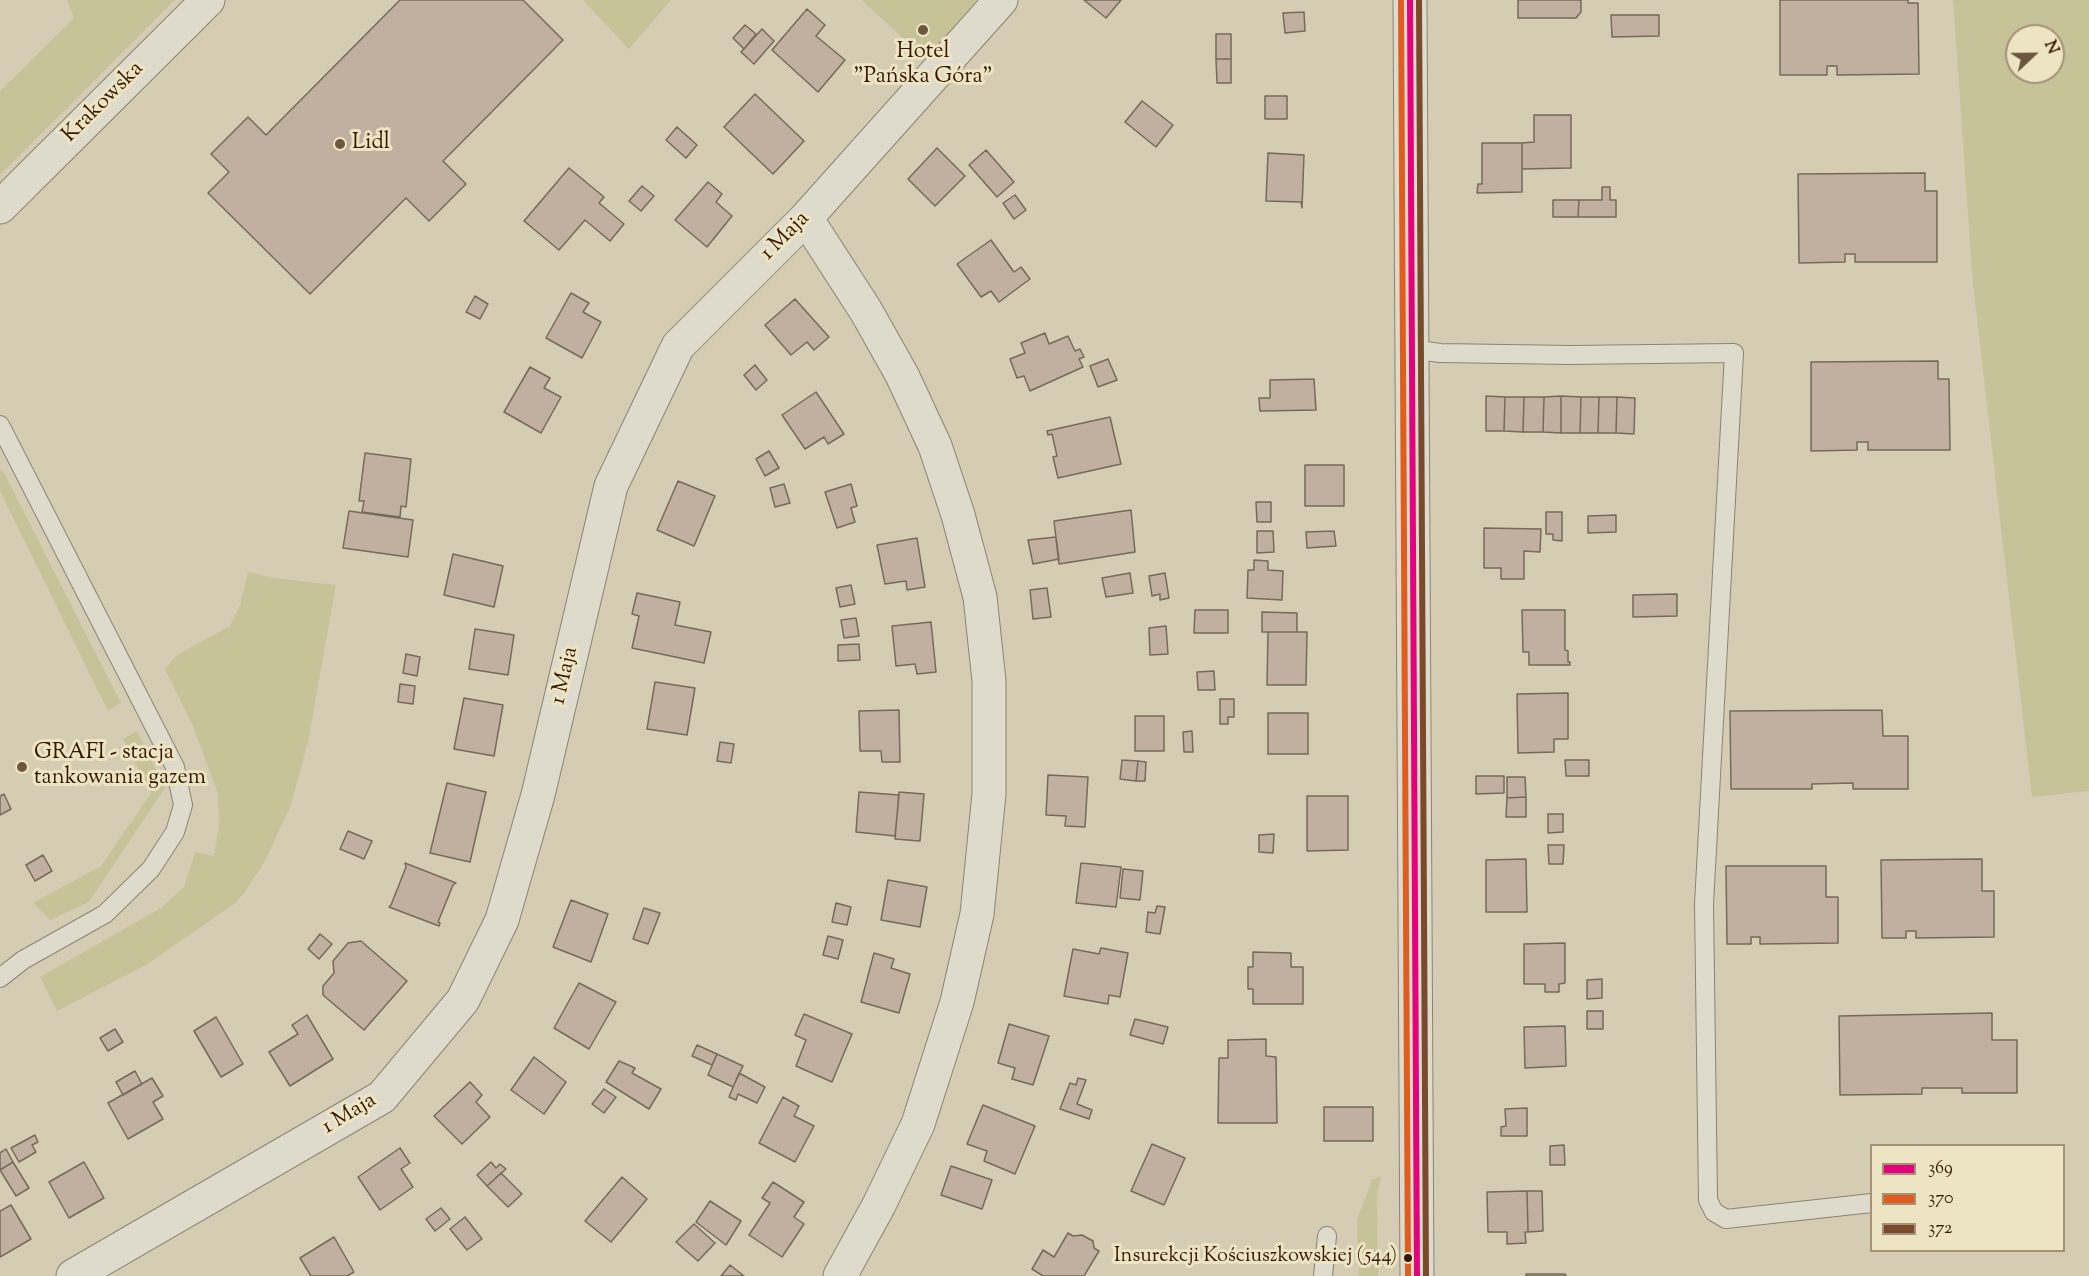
<!DOCTYPE html>
<meta charset="utf-8">
<style>
body{margin:0}
#map{position:relative;width:2089px;height:1276px;overflow:hidden;background:#d5cdb3;font-family:"Sorts Mill Goudy",serif}
canvas{display:block}
.legend{position:absolute;left:1870px;top:1144px;width:195px;height:108px;box-sizing:border-box;background:#ede4c4;border:2px solid #a39276;margin:0;padding:8px 10px;list-style:none;font-size:18px;color:#351800}
.legend li{display:flex;align-items:center;gap:12px;height:30px}
.legend b{width:30px;border:2px solid #a39276}
.north{position:absolute;left:2005px;top:24px;width:60px;height:60px;box-sizing:border-box;background:#ede4c4;border:2px solid #a39276;border-radius:50%;rotate:68deg;font-size:16px;font-weight:700;line-height:24px;text-align:center;color:#351800}
.north::after{content:'';display:block;margin:auto;width:21px;height:27px;background:#6d573f;clip-path:polygon(50% 0,100% 100%,50% 72%,0 100%)}
</style>
<div id="map">
<canvas width="2089" height="1276"></canvas>
<ul class="legend">
<li><b style="height:8px;background:#e5007d"></b>369</li>
<li><b style="height:8px;background:#df5d1f"></b>370</li>
<li><b style="height:8px;background:#7a4b2a"></b>372</li>
</ul>
<div class="north">N</div>
</div>
<script>
const ctx = document.querySelector('canvas').getContext('2d');
ctx.lineJoin = 'round';
function paint(path, color) {
  ctx.fillStyle = color;
  ctx.fill(path, 'evenodd');
}
function poly(rows) {
  const path = new Path2D();
  for (const r of rows) {
    path.moveTo(r[0], r[1]);
    for (let i = 2; i < r.length; i += 2) path.lineTo(r[i], r[i + 1]);
  }
  return path;
}
function strokePath(path, color, width, dash) {
  ctx.strokeStyle = color;
  ctx.lineWidth = width;
  ctx.lineCap = dash ? 'butt' : 'round';
  ctx.setLineDash(dash || []);
  ctx.stroke(path);
}
function label(font, color, halo, rows, align = 'center') {
  ctx.font = font + ' "Sorts Mill Goudy",serif';
  ctx.lineWidth = 6;
  ctx.setLineDash([]);
  ctx.textBaseline = 'middle';
  ctx.strokeStyle = halo;
  ctx.fillStyle = color;
  for (const [text, x, y, turn = 0] of rows) {
    ctx.save();
    ctx.translate(x, y);
    ctx.rotate((+turn || 0) * Math.PI / 180);
    ctx.textAlign = isNaN(turn) ? turn : align;
    if (halo) ctx.strokeText(text, 0, 0);
    ctx.fillText(text, 0, 0);
    ctx.restore();
  }
}
paint(poly([
 [67,0,175,0,0,175,0,91,74,18],
 [583,0,671,0,629,49],
 [862,0,977,0,926,60],
 [1953,0,2089,0,2089,791,2032,797,1973,284],
 [2017,36,2053,36,2053,72,2017,72],
 [0,470,3,471,121,703,108,711,0,491],
 [248,572,274,578,336,585,308,742,291,805,265,861,245,892,234,904,146,965,57,1011,40,977,161,908,184,887,195,852,214,856,219,825,218,794,193,726,165,669,177,655,230,626,240,605],
 [137,731,165,788,89,902,50,920,33,903,101,866,151,793,123,739],
 [1381,1176,1377,1193,1378,1276,1359,1276,1357,1220,1372,1180]
]), '#c7c398');
const building = poly([
 [400,0,523,0,563,40,443,161,466,184,429,221,406,198,310,294,208,193,229,172,211,154,248,117,266,135,400,0],
 [1084,0,1121,0,1106,18,1084,0],
 [1518,0,1581,0,1581,12,1576,18,1518,18,1518,0],
 [1780,0,1908,0,1908,3,1918,3,1919,74,1837,75,1837,66,1827,66,1827,75,1780,75,1780,0],
 [807,9,825,25,816,36,845,60,818,92,772,50,807,9],
 [1304,12,1305,31,1285,33,1283,13,1304,12],
 [1611,15,1659,15,1659,36,1612,37,1611,15],
 [745,25,756,34,744,49,733,38,745,25],
 [762,29,774,41,754,64,741,52,762,29],
 [1216,34,1231,34,1231,59,1216,59,1216,34],
 [1216,59,1231,59,1231,83,1217,83,1216,59],
 [755,94,804,141,773,174,724,127,755,94],
 [1265,96,1287,96,1287,119,1265,119,1265,96],
 [1142,101,1173,125,1156,147,1125,122,1142,101],
 [1534,115,1571,115,1571,168,1522,169,1522,143,1534,142,1534,115],
 [677,127,697,145,686,158,666,140,677,127],
 [1482,143,1522,143,1522,192,1477,193,1478,184,1482,184,1482,143],
 [937,148,965,176,935,206,908,179,937,148],
 [986,150,1014,182,997,197,969,165,986,150],
 [1268,153,1304,155,1302,208,1301,202,1266,201,1268,153],
 [569,168,604,197,599,203,624,224,610,241,585,220,559,250,524,221,569,168],
 [1925,173,1925,191,1937,191,1937,262,1855,262,1855,254,1845,254,1845,262,1799,263,1798,174,1925,173],
 [708,182,722,194,716,202,732,216,707,247,675,220,708,182],
 [642,186,654,196,641,211,629,201,642,186],
 [1602,187,1610,187,1610,200,1616,200,1616,217,1578,217,1579,200,1602,200,1602,187],
 [1015,195,1026,210,1014,219,1003,203,1015,195],
 [1553,200,1579,200,1578,217,1553,217,1553,200],
 [991,240,1014,272,1021,267,1030,279,999,302,991,291,981,297,957,264,991,240],
 [571,293,589,303,583,312,601,322,582,358,546,338,571,293],
 [475,296,488,304,480,319,466,312,475,296],
 [795,299,829,337,814,350,807,342,791,355,765,325,795,299],
 [1045,333,1049,344,1068,336,1075,351,1080,349,1084,357,1079,359,1083,367,1030,391,1024,376,1017,378,1010,359,1025,353,1021,343,1045,333],
 [1108,359,1117,380,1098,387,1090,366,1108,359],
 [1938,361,1938,379,1949,379,1950,450,1868,450,1868,442,1857,442,1857,450,1811,451,1811,362,1938,361],
 [755,365,767,380,756,390,744,375,755,365],
 [530,367,550,378,544,388,561,397,541,433,504,412,530,367],
 [1314,379,1316,410,1260,411,1259,398,1270,398,1270,380,1314,379],
 [816,392,844,434,828,444,824,437,805,449,782,415,816,392],
 [1486,396,1505,397,1504,431,1486,431,1486,396],
 [1561,396,1561,433,1543,432,1544,397,1561,396],
 [1561,396,1581,397,1580,433,1561,433,1561,396],
 [1505,397,1524,397,1523,432,1504,431,1505,397],
 [1524,397,1544,397,1543,432,1523,432,1524,397],
 [1581,397,1599,397,1598,433,1580,433,1581,397],
 [1599,397,1617,397,1616,433,1598,433,1599,397],
 [1617,397,1635,398,1634,434,1616,433,1617,397],
 [1110,417,1121,464,1058,478,1053,457,1057,456,1052,434,1048,435,1047,431,1110,417],
 [769,451,779,468,765,476,756,459,769,451],
 [365,453,411,459,406,507,401,506,400,517,362,512,364,501,359,501,365,453],
 [1305,465,1344,465,1344,506,1305,506,1305,465],
 [678,481,715,496,694,546,657,530,678,481],
 [784,484,790,503,775,507,770,488,784,484],
 [851,484,857,506,851,508,855,522,837,528,825,492,851,484],
 [1256,502,1271,502,1271,522,1257,522,1256,502],
 [1131,510,1135,552,1059,564,1054,521,1131,510],
 [349,511,413,520,408,557,343,548,349,511],
 [1546,512,1562,512,1562,541,1553,540,1553,534,1546,534,1546,512],
 [1616,515,1616,532,1588,533,1588,516,1616,515],
 [1484,528,1541,529,1540,552,1524,551,1524,579,1501,579,1501,568,1484,568,1484,528],
 [1257,531,1273,531,1274,552,1257,553,1257,531],
 [1334,531,1336,546,1307,548,1306,532,1334,531],
 [1056,537,1059,559,1033,564,1028,540,1056,537],
 [917,538,925,587,907,590,906,581,885,584,877,545,917,538],
 [453,554,503,566,494,607,444,595,453,554],
 [1254,560,1268,561,1268,570,1283,571,1282,600,1247,598,1248,570,1254,570,1254,560],
 [1130,573,1133,593,1106,597,1102,578,1130,573],
 [1165,573,1169,598,1160,600,1160,594,1152,596,1149,576,1165,573],
 [851,585,855,604,840,607,836,588,851,585],
 [1047,588,1051,617,1033,619,1030,590,1047,588],
 [637,593,680,602,675,625,711,632,704,663,632,648,639,616,632,614,637,593],
 [1677,594,1677,616,1633,617,1633,595,1677,594],
 [1195,610,1228,610,1228,633,1194,633,1195,610],
 [1522,610,1565,610,1565,650,1568,651,1568,662,1570,662,1570,665,1529,665,1529,652,1523,652,1522,610],
 [1262,612,1297,613,1297,632,1262,632,1262,612],
 [856,618,859,636,844,638,841,620,856,618],
 [931,622,936,672,917,674,915,664,896,666,892,626,931,622],
 [1166,626,1168,654,1150,655,1149,628,1166,626],
 [475,629,514,635,508,675,469,669,475,629],
 [1268,632,1307,632,1306,685,1267,685,1268,632],
 [859,644,860,660,838,661,838,645,859,644],
 [406,654,420,657,417,676,403,673,406,654],
 [1214,671,1215,690,1198,690,1197,672,1214,671],
 [655,682,695,688,687,735,647,729,655,682],
 [400,684,415,686,413,704,398,702,400,684],
 [1568,693,1568,739,1554,739,1554,752,1518,753,1517,694,1568,693],
 [464,698,503,705,494,756,454,749,464,698],
 [1220,699,1234,699,1234,717,1228,717,1228,724,1220,724,1220,699],
 [899,710,900,762,882,762,881,751,860,751,859,711,899,710],
 [1882,710,1883,736,1908,736,1908,789,1853,789,1853,783,1812,784,1812,789,1731,789,1730,711,1882,710],
 [1268,713,1308,713,1308,754,1268,754,1268,713],
 [1135,716,1164,716,1164,751,1135,751,1135,716],
 [1192,731,1193,752,1184,752,1183,732,1192,731],
 [720,742,734,744,731,763,717,761,720,742],
 [1122,760,1138,761,1136,781,1120,779,1122,760],
 [1565,760,1589,760,1589,776,1566,776,1565,760],
 [1138,761,1146,762,1145,781,1136,781,1138,761],
 [1048,775,1088,777,1085,827,1065,826,1066,816,1046,815,1048,775],
 [1476,776,1504,776,1504,793,1476,794,1476,776],
 [1507,777,1525,777,1526,797,1507,798,1507,777],
 [447,783,486,792,470,862,430,853,447,783],
 [859,792,899,795,895,836,856,832,859,792],
 [899,792,924,794,920,841,895,839,899,792],
 [4,794,11,809,0,815,0,796,4,794],
 [1307,796,1348,796,1348,850,1307,851,1307,796],
 [1526,797,1526,817,1506,817,1507,798,1526,797],
 [1548,814,1563,814,1563,832,1548,833,1548,814],
 [348,831,372,841,364,859,340,849,348,831],
 [1274,834,1273,853,1259,852,1259,835,1274,834],
 [1548,845,1564,845,1563,864,1549,864,1548,845],
 [43,855,52,871,35,881,26,865,43,855],
 [1526,859,1527,912,1486,912,1486,860,1526,859],
 [1982,859,1982,891,1994,891,1994,937,1916,938,1916,931,1906,931,1906,938,1882,938,1881,860,1982,859],
 [405,863,456,883,453,885,438,922,440,923,439,926,389,907,391,905,406,867,405,863],
 [1081,863,1121,867,1116,907,1076,903,1081,863],
 [1726,866,1826,866,1826,897,1838,897,1838,943,1760,944,1760,937,1751,937,1751,944,1727,944,1726,866],
 [1123,869,1143,871,1140,900,1120,898,1123,869],
 [888,880,927,887,920,927,881,920,888,880],
 [571,900,608,914,591,962,553,947,571,900],
 [836,903,851,907,847,925,832,922,836,903],
 [1157,906,1165,907,1160,934,1146,932,1148,912,1155,913,1157,906],
 [644,908,660,913,648,944,633,939,644,908],
 [320,934,332,944,319,959,308,949,320,934],
 [828,936,843,940,838,959,823,955,828,936],
 [361,941,407,981,364,1030,323,995,323,986,334,973,333,961,348,943,361,941],
 [1565,943,1565,983,1559,984,1559,992,1545,992,1545,984,1524,984,1524,944,1565,943],
 [1101,948,1128,953,1120,997,1109,995,1108,1004,1064,996,1073,949,1099,954,1101,948],
 [1253,952,1291,953,1291,967,1303,967,1303,1004,1253,1004,1253,989,1248,989,1248,967,1253,967,1253,952],
 [874,953,894,959,891,968,910,974,899,1013,861,1002,874,953],
 [1602,979,1602,998,1587,999,1587,980,1602,979],
 [579,983,616,1002,589,1049,554,1028,579,983],
 [1587,1011,1603,1011,1603,1029,1587,1029,1587,1011],
 [1992,1013,1992,1040,2017,1040,2017,1093,1962,1093,1962,1088,1922,1088,1922,1094,1840,1095,1839,1016,1992,1013],
 [804,1014,852,1034,832,1082,796,1066,806,1040,795,1035,804,1014],
 [307,1015,333,1059,290,1086,269,1052,298,1034,292,1025,307,1015],
 [216,1017,243,1064,221,1077,194,1031,216,1017],
 [1135,1019,1168,1027,1163,1044,1130,1035,1135,1019],
 [1009,1024,1049,1036,1033,1085,1012,1079,1015,1068,998,1063,1009,1024],
 [1565,1026,1566,1066,1525,1068,1524,1027,1565,1026],
 [115,1029,123,1042,108,1051,100,1038,115,1029],
 [1266,1039,1266,1056,1276,1057,1277,1123,1218,1123,1219,1058,1228,1058,1228,1040,1266,1039],
 [697,1045,717,1054,712,1065,692,1056,697,1045],
 [717,1054,743,1066,733,1087,708,1075,717,1054],
 [534,1057,566,1082,544,1114,511,1090,534,1057],
 [619,1061,635,1068,632,1073,661,1089,649,1109,606,1082,619,1061],
 [135,1071,142,1084,123,1095,116,1082,135,1071],
 [739,1073,765,1087,757,1103,738,1094,736,1100,729,1097,739,1073],
 [152,1078,163,1096,153,1102,163,1119,128,1139,108,1103,152,1078],
 [1078,1078,1086,1080,1077,1104,1092,1110,1089,1119,1060,1109,1070,1083,1076,1085,1078,1078],
 [470,1082,482,1095,476,1102,490,1117,462,1144,434,1116,470,1082],
 [604,1089,616,1097,604,1113,592,1104,604,1089],
 [783,1097,799,1106,794,1116,814,1126,795,1162,759,1143,783,1097],
 [983,1105,1035,1126,1015,1174,984,1161,987,1151,967,1144,983,1105],
 [1324,1107,1373,1107,1373,1141,1324,1141,1324,1107],
 [1527,1108,1527,1136,1501,1136,1501,1127,1506,1126,1505,1109,1527,1108],
 [35,1135,38,1142,32,1145,36,1152,19,1162,11,1148,35,1135],
 [1152,1144,1185,1158,1164,1205,1131,1191,1152,1144],
 [1564,1145,1565,1165,1550,1165,1550,1146,1564,1145],
 [400,1148,410,1163,401,1169,413,1187,380,1210,358,1177,400,1148],
 [6,1149,13,1162,0,1170,0,1153,6,1149],
 [13,1162,29,1188,16,1196,0,1170,13,1162],
 [84,1162,104,1198,69,1218,49,1182,84,1162],
 [491,1162,496,1168,500,1164,506,1169,487,1186,477,1175,491,1162],
 [951,1166,992,1180,982,1209,941,1195,951,1166],
 [501,1173,522,1194,508,1207,487,1186,501,1173],
 [622,1177,647,1199,611,1242,585,1221,622,1177],
 [773,1182,804,1202,794,1217,804,1224,782,1257,749,1235,770,1203,762,1198,773,1182],
 [1527,1191,1528,1232,1525,1232,1526,1243,1507,1244,1507,1232,1488,1232,1487,1192,1527,1191],
 [1527,1191,1542,1191,1543,1231,1528,1232,1527,1191],
 [710,1201,741,1221,726,1245,696,1222,710,1201],
 [11,1205,31,1239,0,1257,0,1211,11,1205],
 [441,1208,450,1219,435,1231,426,1219,441,1208],
 [465,1217,482,1239,467,1250,450,1229,465,1217],
 [694,1224,715,1243,698,1261,676,1242,694,1224],
 [1068,1233,1073,1236,1082,1235,1093,1241,1094,1248,1099,1251,1084,1276,1043,1276,1032,1269,1043,1250,1054,1257,1068,1233],
 [334,1237,354,1272,347,1276,311,1276,300,1258,334,1237],
 [730,1265,744,1276,721,1276,730,1265],
 [1526,1274,1565,1274,1566,1276,1526,1276,1526,1274]
]);
paint(building, '#c1af9f');
strokePath(building, '#746b5a', 1.5);
const service = poly([
 [1411,349,1440,353,1570,355,1734,353,1704,904,1708,1200,1714,1212,1726,1219,1872,1203],
 [0,425,175,767,183,805,175,832,151,869,105,914,23,960,0,978],
 [1323,1276,1327,1236]
]);
const minor = poly([
 [1410,0,1417,1276],
 [806,218,866,311,902,375,935,446,958,515,980,597,989,681,989,794,977,914,957,1002,918,1124,879,1205,840,1276],
 [73,1276,382,1097,463,1000,502,920,538,795,611,486,678,346,806,218,1001,0]
]);
const tertiary = poly([
 [0,207,208,0]
]);
strokePath(service, '#8b8371', 20);
strokePath(minor, '#8b8371', 35);
strokePath(tertiary, '#8b8371', 35);
strokePath(service, '#dedbcc', 18);
strokePath(minor, '#dedbcc', 33);
strokePath(tertiary, '#dedbcc', 33);
strokePath(poly([
 [1410,0,1417,1276]
]), '#e5007d', 6);
strokePath(poly([
 [1401,0,1408,1276]
]), '#df5d1f', 6);
strokePath(poly([
 [1419,0,1426,1276]
]), '#7a4b2a', 6);
for (const [x, y, r, color] of [
 [923,30,6,"#6d573f"],
 [340,144,6,"#6d573f"],
 [22,767,6,"#6d573f"],
 [1408,1258,5,"#351800"]
]) {
  const dot = new Path2D();
  dot.arc(x, y, r, 0, 2 * Math.PI);
  ctx.fillStyle = color;
  ctx.fill(dot);
  strokePath(dot, '#ede4c4', 2);
}
label('20px', '#351800', '#ede4c4', [
 ["Insurekcji Kościuszkowskiej (544)",1397,1258]
], 'right');
label('22px', '#351800', '#ede4c4', [
 ["Hotel",923,53,"center"],
 ["\"Pańska Góra\"",923,78,"center"],
 ["Lidl",352,144],
 ["GRAFI - stacja",34,754],
 ["tankowania gazem",34,779]
], 'left');
label('22px', '#351800', '#ede4c4', [
 ["Krakowska",104,103,-45],
 ["1 Maja",786,237,-45],
 ["1 Maja",566,676,-77],
 ["1 Maja",350,1115,-31]
]);
</script>
